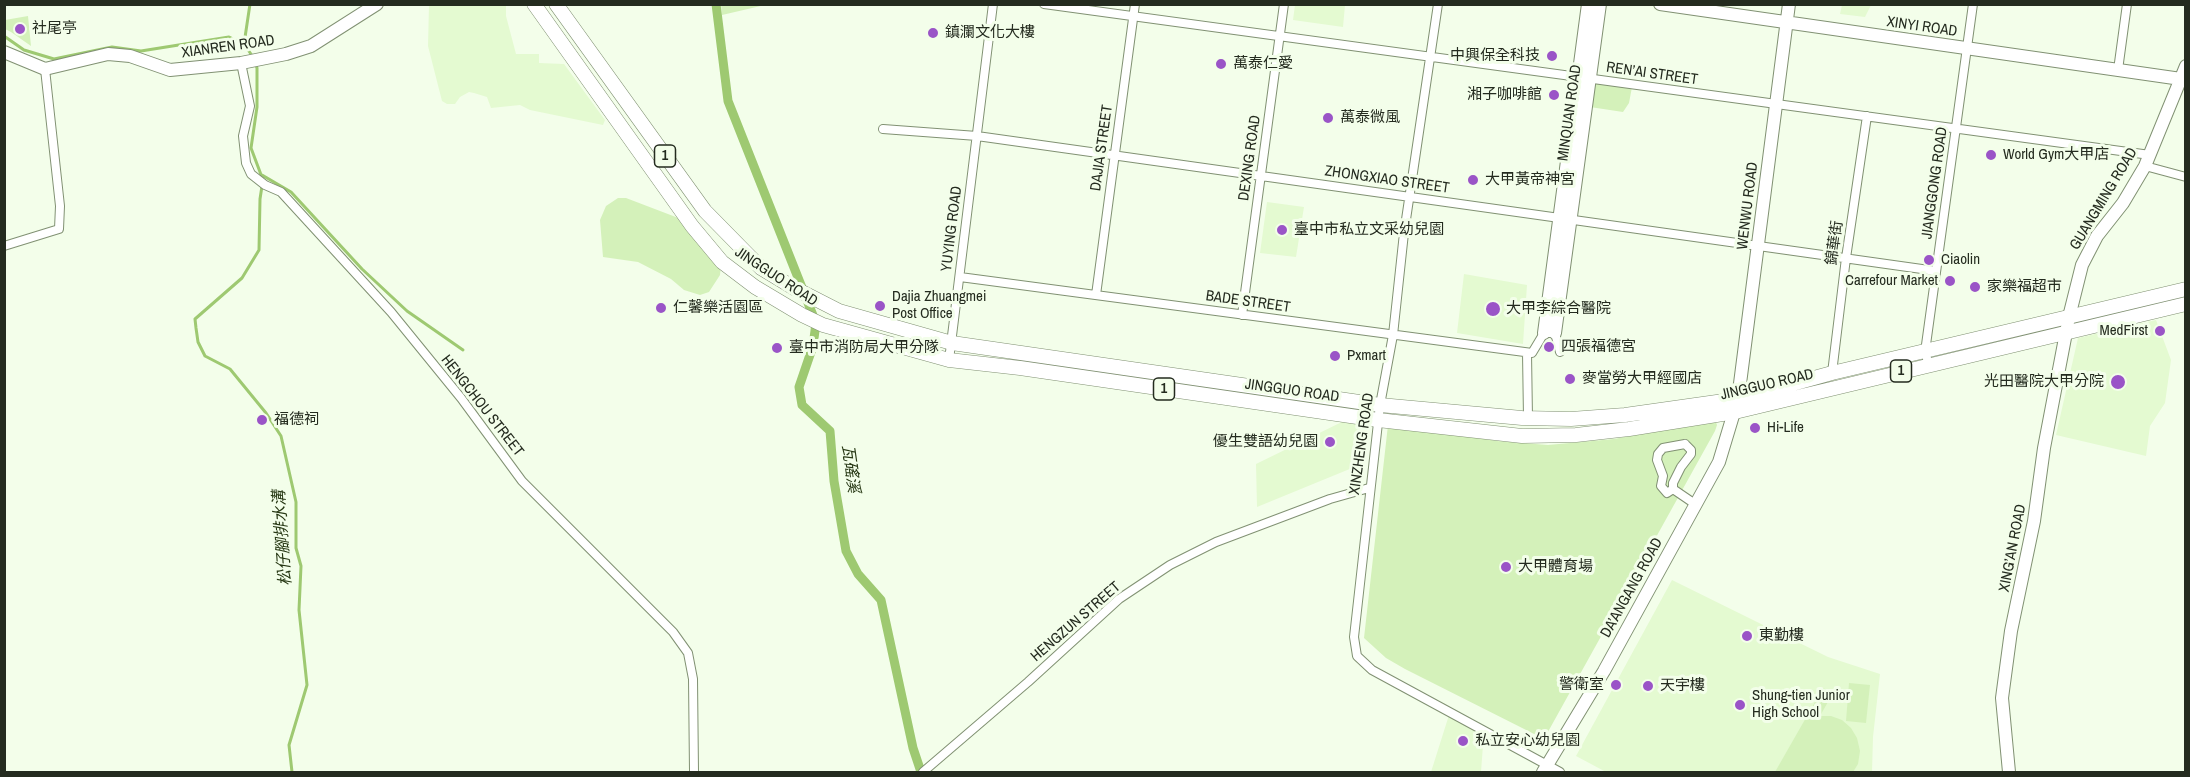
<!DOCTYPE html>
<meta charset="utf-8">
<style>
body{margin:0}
#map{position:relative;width:2190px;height:777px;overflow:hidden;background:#f3feea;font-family:"Archivo Narrow",sans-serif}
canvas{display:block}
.frame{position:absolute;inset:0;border:6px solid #242b1f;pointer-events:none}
</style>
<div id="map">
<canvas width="2190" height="777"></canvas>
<div class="frame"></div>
</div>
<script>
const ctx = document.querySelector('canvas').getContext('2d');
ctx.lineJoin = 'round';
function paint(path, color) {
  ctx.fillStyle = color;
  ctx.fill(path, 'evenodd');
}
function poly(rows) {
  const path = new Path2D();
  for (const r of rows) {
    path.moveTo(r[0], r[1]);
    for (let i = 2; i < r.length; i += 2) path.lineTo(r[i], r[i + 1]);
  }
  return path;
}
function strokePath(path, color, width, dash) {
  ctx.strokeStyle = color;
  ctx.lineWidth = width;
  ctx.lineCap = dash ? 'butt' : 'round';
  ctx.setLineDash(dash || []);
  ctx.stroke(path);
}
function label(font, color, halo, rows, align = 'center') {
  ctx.font = font + ' "Archivo Narrow","Noto Sans TC",sans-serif';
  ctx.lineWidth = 6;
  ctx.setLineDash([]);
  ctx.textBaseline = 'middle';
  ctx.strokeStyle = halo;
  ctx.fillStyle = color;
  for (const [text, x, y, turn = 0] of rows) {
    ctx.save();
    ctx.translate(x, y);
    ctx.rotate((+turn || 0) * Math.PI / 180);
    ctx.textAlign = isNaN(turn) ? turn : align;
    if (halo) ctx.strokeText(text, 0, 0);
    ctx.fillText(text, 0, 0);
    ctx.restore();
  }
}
paint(poly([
 [429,5,506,5,506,16,516,54,539,54,539,63,564,64,605,120,603,125,530,110,520,105,491,108,487,97,474,93,469,92,460,97,455,104,447,104,442,101,428,46],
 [1295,5,1345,5,1343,27,1293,20],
 [1842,5,1842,4,1871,5,1865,17,1840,14],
 [1267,202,1304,207,1296,257,1260,253],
 [1464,274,1527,285,1523,344,1457,333],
 [2156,320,2171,360,2165,403,2150,426,2146,456,2056,435,2078,338],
 [1350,418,1361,420,1357,466,1257,507,1256,464],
 [1672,580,1828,657,1880,674,1873,737,1872,772,1606,772,1576,756],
 [1449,715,1486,736,1483,745,1481,772,1431,772]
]), '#e4fad1');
paint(poly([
 [721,4,765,4,765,5,722,15],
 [28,16,31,46,11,32,5,29,5,20],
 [1594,81,1632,87,1629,103,1623,112,1590,107],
 [618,198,626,198,681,219,721,265,720,275,709,292,700,295,684,290,671,279,638,262,603,257,600,220,606,206],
 [1715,420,1717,425,1715,431,1544,739,1405,669,1386,658,1364,638,1388,425,1391,424,1497,441,1548,445,1614,439],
 [1849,683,1870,685,1866,723,1846,721],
 [1823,688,1833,693,1820,716,1831,716,1842,720,1851,728,1857,738,1860,751,1858,764,1853,772,1775,772]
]), '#d4f1ba');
strokePath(poly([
 [250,4,244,44,253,57],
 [4,36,24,50,54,59,112,47,141,51,229,37,244,44],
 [255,63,257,68,257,107,251,148,263,180],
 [262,175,291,192,362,269,407,311,463,350],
 [262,186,260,199,259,250,242,278,195,319,196,328,198,342,205,356,230,369,266,413,281,436,296,502,296,548,301,566,299,610,307,685,289,745,292,772]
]), '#9ec971', 3);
strokePath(poly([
 [716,4,728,101,816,323,813,346,799,387,802,405,830,431,834,481,846,551,858,574,881,600,913,748,921,772]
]), '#9ec971', 9);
const street = poly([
 [1044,4,2150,155],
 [1438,4,1404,233,1393,335,1380,405,1354,637,1357,656,1372,670,1560,772],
 [241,63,250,106,243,136,246,163,251,174,265,185,281,192,391,312,461,398,522,481,673,632,688,653,693,679,694,772],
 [2118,70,2127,4],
 [883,129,977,136,1936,271],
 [2145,166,2186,177],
 [4,246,59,229,60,206,45,69],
 [960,277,1532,353,1544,333,1555,333,1560,352],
 [1096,295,1135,4],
 [1242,315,1284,4],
 [1527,353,1528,418],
 [949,360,993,4],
 [1929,365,1925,352,1973,4],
 [1832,373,1846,258,1867,116],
 [1685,444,1691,450,1691,454,1681,467,1673,483,1673,489,1667,493,1661,486,1663,476,1657,460,1658,454,1663,448,1685,444],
 [1673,489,1695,504],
 [923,772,1028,682,1119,599,1170,565,1216,542,1330,499,1369,488]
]);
const secondary = poly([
 [1660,4,2181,79],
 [4,52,45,69,108,54,130,56,170,70,241,63,286,54,311,46,377,4],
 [1544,333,1588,4],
 [1555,333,1600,4],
 [1543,772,1604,671,1719,462,1738,399,1789,4],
 [2009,772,2002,698,2011,631,2034,521,2044,448,2069,317,2082,265,2097,236,2123,203,2145,166,2186,66]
]);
const primary = poly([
 [534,4,692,226,722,262,755,287,802,315,823,325,949,360,1020,368,1378,420,1522,436,1576,435,1629,429,1735,412,2186,304],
 [556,4,705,211,761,268,794,288,839,311,952,343,1380,405,1522,418,1571,419,1625,415,1738,399,1832,373,2186,289]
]);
strokePath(street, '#819173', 10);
strokePath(secondary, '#819173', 14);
strokePath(primary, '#819173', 15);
strokePath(street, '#fff', 8);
strokePath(secondary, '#fff', 12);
strokePath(primary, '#fff', 14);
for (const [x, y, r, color] of [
 [20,29,6,"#9a54c7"],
 [933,33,6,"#9a54c7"],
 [1552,56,6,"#9a54c7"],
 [1221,64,6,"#9a54c7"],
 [1554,95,6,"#9a54c7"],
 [1328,118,6,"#9a54c7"],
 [1991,155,6,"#9a54c7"],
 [1473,180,6,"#9a54c7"],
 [1282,230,6,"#9a54c7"],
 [1929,260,6,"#9a54c7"],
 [1950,281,6,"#9a54c7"],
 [1975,287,6,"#9a54c7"],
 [880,306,6,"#9a54c7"],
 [661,308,6,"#9a54c7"],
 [1493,309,8,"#9a54c7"],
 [2160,331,6,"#9a54c7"],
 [1549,347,6,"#9a54c7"],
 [777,348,6,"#9a54c7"],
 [1335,356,6,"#9a54c7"],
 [1570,379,6,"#9a54c7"],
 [2118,382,8,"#9a54c7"],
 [262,420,6,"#9a54c7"],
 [1755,428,6,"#9a54c7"],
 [1330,442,6,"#9a54c7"],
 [1506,567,6,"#9a54c7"],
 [1747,636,6,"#9a54c7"],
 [1616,685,6,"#9a54c7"],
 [1648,686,6,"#9a54c7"],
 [1740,705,6,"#9a54c7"],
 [1463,741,6,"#9a54c7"]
]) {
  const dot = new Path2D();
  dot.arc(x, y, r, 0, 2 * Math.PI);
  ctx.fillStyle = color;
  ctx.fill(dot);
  strokePath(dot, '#f3feea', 2);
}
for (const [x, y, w] of [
 [665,156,21],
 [1901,371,21],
 [1164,389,21]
]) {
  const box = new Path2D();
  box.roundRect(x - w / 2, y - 11, w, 22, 4.5);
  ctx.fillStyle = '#f3feea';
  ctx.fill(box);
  strokePath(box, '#242b1f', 1.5);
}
label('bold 14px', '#242b1f', null, [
 ["1",665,156],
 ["1",1901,371],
 ["1",1164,389]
]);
label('15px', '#242b1f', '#f3feea', [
 ["XINYI ROAD",1922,27,8],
 ["XIANREN ROAD",228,47,-8],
 ["REN’AI STREET",1652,74,8],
 ["MINQUAN ROAD",1570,113,-82],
 ["DAJIA STREET",1102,148,-82],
 ["DEXING ROAD",1250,158,-82],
 ["ZHONGXIAO STREET",1387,180,8],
 ["JIANGGONG ROAD",1935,183,-82],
 ["GUANGMING ROAD",2104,199,-59],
 ["WENWU ROAD",1748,206,-83],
 ["YUYING ROAD",952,229,-83],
 ["錦華街",1835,243,-82],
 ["JINGGUO ROAD",776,277,33],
 ["BADE STREET",1248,302,8],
 ["JINGGUO ROAD",1767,385,-13],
 ["JINGGUO ROAD",1292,391,8],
 ["HENGCHOU STREET",482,406,52],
 ["XINZHENG ROAD",1362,444,-82],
 ["XING’AN ROAD",2013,548,-79],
 ["DA’ANGANG ROAD",1632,588,-61],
 ["HENGZUN STREET",1076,622,-41]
]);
label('15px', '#242b1f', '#f3feea', [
 ["社尾亭",32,29],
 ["鎮瀾文化大樓",945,33],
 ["中興保全科技",1540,56,"right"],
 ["萬泰仁愛",1233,64],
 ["湘子咖啡館",1542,95,"right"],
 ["萬泰微風",1340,118],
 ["World Gym大甲店",2003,155],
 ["大甲黃帝神宮",1485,180],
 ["臺中市私立文采幼兒園",1294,230],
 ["Ciaolin",1941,260],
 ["Carrefour Market",1938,281,"right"],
 ["家樂福超市",1987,287],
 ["Dajia Zhuangmei",892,297],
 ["Post Office",892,314],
 ["仁馨樂活園區",673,308],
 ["大甲李綜合醫院",1506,309],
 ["MedFirst",2148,331,"right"],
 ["四張福德宮",1561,347],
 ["臺中市消防局大甲分隊",789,348],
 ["Pxmart",1347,356],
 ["麥當勞大甲經國店",1582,379],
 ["光田醫院大甲分院",2104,382,"right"],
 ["福德祠",274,420],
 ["Hi-Life",1767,428],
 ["優生雙語幼兒園",1318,442,"right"],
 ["大甲體育場",1518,567],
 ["東勤樓",1759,636],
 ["警衛室",1604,685,"right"],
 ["天宇樓",1660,686],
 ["Shung-tien Junior",1752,696],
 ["High School",1752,713],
 ["私立安心幼兒園",1475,741]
], 'left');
label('italic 16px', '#263713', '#f3feea', [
 ["瓦磘溪",850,469,82],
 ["松仔腳排水溝",283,538,-94]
]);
</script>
